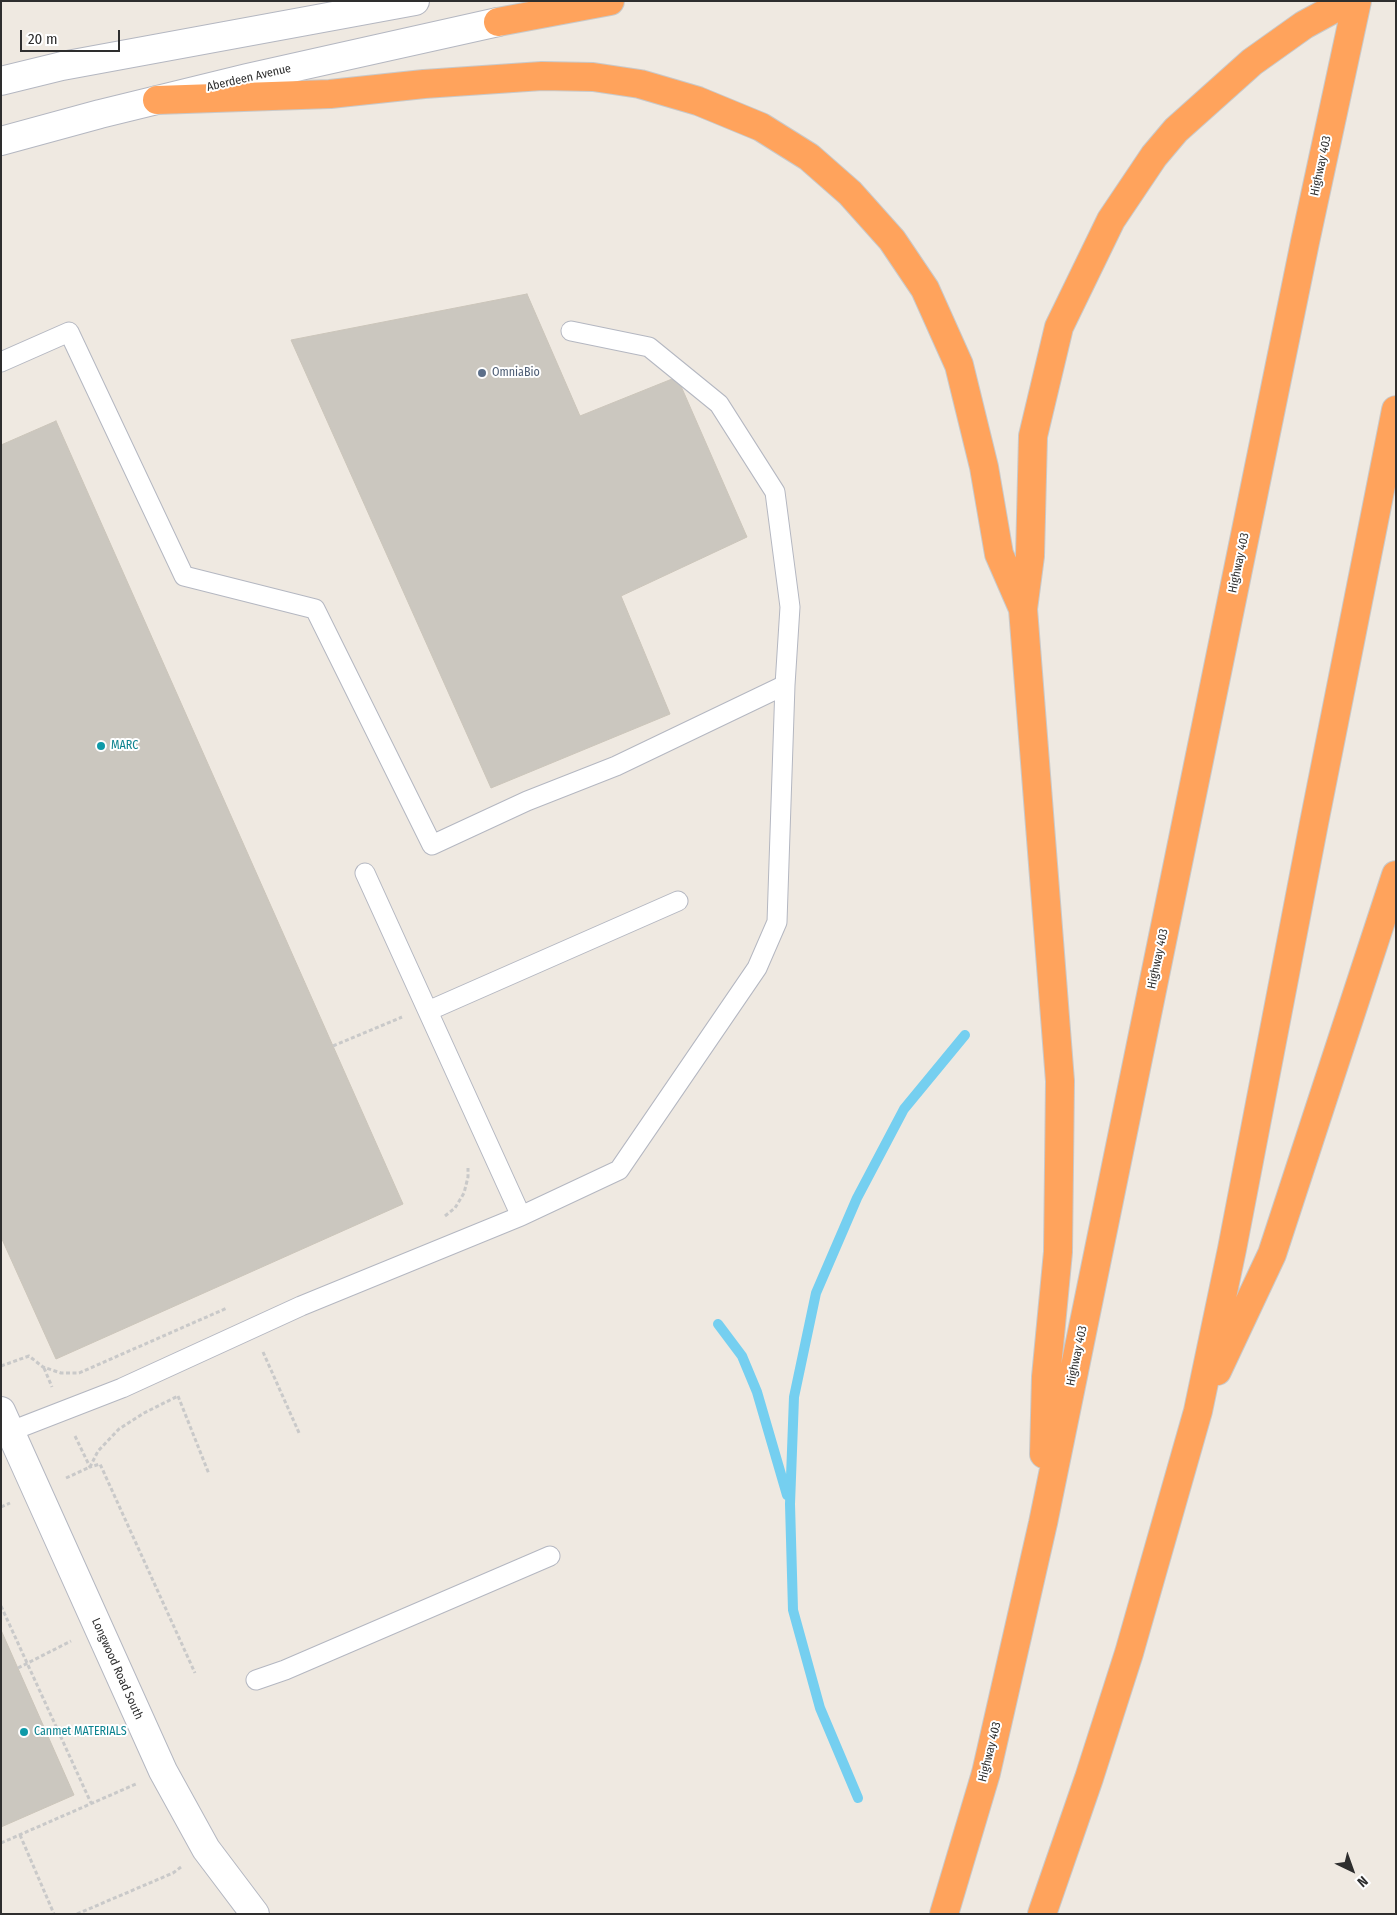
<!DOCTYPE html>
<style>
body{margin:0}
#map{position:relative;width:1397px;height:1915px;overflow:hidden;background:#efe9e1;font-family:"Fira Sans Condensed",sans-serif}
canvas{display:block}
.frame{position:absolute;inset:0;border:2px solid #2e2e2e;pointer-events:none}
.north{position:absolute;left:1327px;top:1845px;width:50px;height:50px;-webkit-text-stroke:4px #fff;paint-order:stroke;rotate:138deg;font-size:14px;font-weight:700;line-height:20px;text-align:center;color:#2e2e2e}
.north::after{content:'';display:block;margin:auto;width:18px;height:22px;background:#2e2e2e;clip-path:polygon(50% 0,100% 100%,50% 72%,0 100%)}
.scale{position:absolute;left:20px;top:30px;width:100px;height:22px;box-sizing:border-box;border:2px solid #2e2e2e;border-top:0;padding-left:6px;font-size:15px;line-height:18px;white-space:nowrap;color:#2e2e2e;-webkit-text-stroke:4px #fff;paint-order:stroke}
</style>
<div id="map">
<canvas width="1397" height="1915"></canvas>
<div class="frame"></div>
<div class="north">N</div>
<div class="scale">20 m</div>
</div>
<script>
const ctx = document.querySelector('canvas').getContext('2d');
ctx.lineJoin = 'round';
function poly(rows) {
  const path = new Path2D();
  for (const r of rows) {
    path.moveTo(r[0], r[1]);
    for (let i = 2; i < r.length; i += 2) path.lineTo(r[i], r[i + 1]);
  }
  return path;
}
function strokePath(path, color, width, dash) {
  ctx.strokeStyle = color;
  ctx.lineWidth = width;
  ctx.lineCap = dash ? 'butt' : 'round';
  ctx.setLineDash(dash || []);
  ctx.stroke(path);
}
function paint(path, color) {
  ctx.fillStyle = color;
  ctx.fill(path, 'evenodd');
}
function label(font, color, halo, rows, align = 'center') {
  ctx.font = font + ' "Fira Sans Condensed",sans-serif';
  ctx.lineWidth = 4;
  ctx.setLineDash([]);
  ctx.textBaseline = 'middle';
  ctx.strokeStyle = halo;
  ctx.fillStyle = color;
  for (const [text, x, y, turn = 0] of rows) {
    ctx.save();
    ctx.translate(x, y);
    ctx.rotate((+turn || 0) * Math.PI / 180);
    ctx.textAlign = isNaN(turn) ? turn : align;
    if (halo) ctx.strokeText(text, 0, 0);
    ctx.fillText(text, 0, 0);
    ctx.restore();
  }
}
strokePath(poly([
 [718,1324,742,1356,757,1392,787,1495],
 [858,1798,820,1708,793,1610,790,1504,794,1397,816,1293,857,1198,904,1109,965,1035]
]), '#75cff0', 10);
const building = poly([
 [527,294,580,416,677,377,747,537,621,596,670,714,491,788,291,340,527,294],
 [56,421,403,1204,56,1359,1,1237,1,445,56,421],
 [1,1630,74,1795,1,1827,1,1630]
]);
paint(building, '#cbc7bf');
strokePath(building, '#cbc5ba', 1);
const lane = poly([
 [1,362,69,332,184,576,315,609,432,845,527,801,616,766,785,685],
 [428,1011,678,901],
 [521,1216,619,1170,757,968,777,922,785,685,790,607,775,492,719,404,649,347,571,331],
 [1,1435,122,1388,301,1306,521,1216,365,873],
 [256,1680,285,1670,550,1556]
]);
const secondary = poly([
 [1,81,62,66,415,1],
 [1,141,100,114,247,78,498,22],
 [1,1411,163,1771,206,1849,255,1914]
]);
const highway = poly([
 [498,22,610,1],
 [157,100,330,94,424,84,542,76,593,77,640,84,698,101,761,127,809,157,850,193,892,240,925,289,959,365,984,467,999,554,1023,609],
 [1217,1371,1272,1254,1396,875],
 [1044,1454,1046,1377,1058,1252,1060,1081,1023,609,1030,556,1033,436,1059,327,1111,220,1154,156,1176,130,1252,62,1304,25,1348,1],
 [944,1914,986,1773,1043,1523,1305,242,1357,1],
 [1042,1914,1089,1778,1129,1653,1198,1411,1232,1249,1314,823,1396,410]
]);
strokePath(lane, '#b4b7c1', 21);
strokePath(secondary, '#b4b7c1', 30);
strokePath(highway, '#c9c9c9', 30);
strokePath(poly([
 [333,1046,402,1017],
 [445,1216,455,1208,464,1193,468,1177,468,1168],
 [263,1352,300,1435],
 [1,1366,29,1356,43,1367,61,1373,79,1373,227,1308],
 [44,1368,52,1387],
 [178,1396,209,1474],
 [75,1436,90,1467,100,1464,195,1673],
 [66,1478,90,1467,98,1451,119,1429,144,1413,178,1396],
 [1,1507,10,1503],
 [1,1606,91,1803],
 [18,1668,71,1641],
 [20,1835,54,1914],
 [1,1843,136,1784],
 [77,1914,173,1873,181,1867]
]), '#c9c9c9', 3, [4, 2.5]);
strokePath(lane, '#fff', 19);
strokePath(secondary, '#fff', 28);
strokePath(highway, '#ffa35c', 28);
for (const [x, y, r, color] of [
 [482,373,5,"#5c6f8a"],
 [101,746,5,"#0f9aa8"],
 [24,1732,5,"#0f9aa8"]
]) {
  const dot = new Path2D();
  dot.arc(x, y, r, 0, 2 * Math.PI);
  ctx.fillStyle = color;
  ctx.fill(dot);
  strokePath(dot, '#fff', 2);
}
label('12px', '#2e2e2e', '#fff', [
 ["Aberdeen Avenue",249,78,-13],
 ["Highway 403",1321,166,-78],
 ["Highway 403",1239,563,-78],
 ["Highway 403",1158,959,-78],
 ["Highway 403",1077,1356,-78],
 ["Longwood Road South",117,1669,66],
 ["Highway 403",990,1752,-76]
]);
label('12px', '#4e5e75', '#fff', [
 ["OmniaBio",492,373]
], 'left');
label('12px', '#0d838f', '#fff', [
 ["MARC",111,746],
 ["Canmet MATERIALS",34,1732]
], 'left');
</script>
